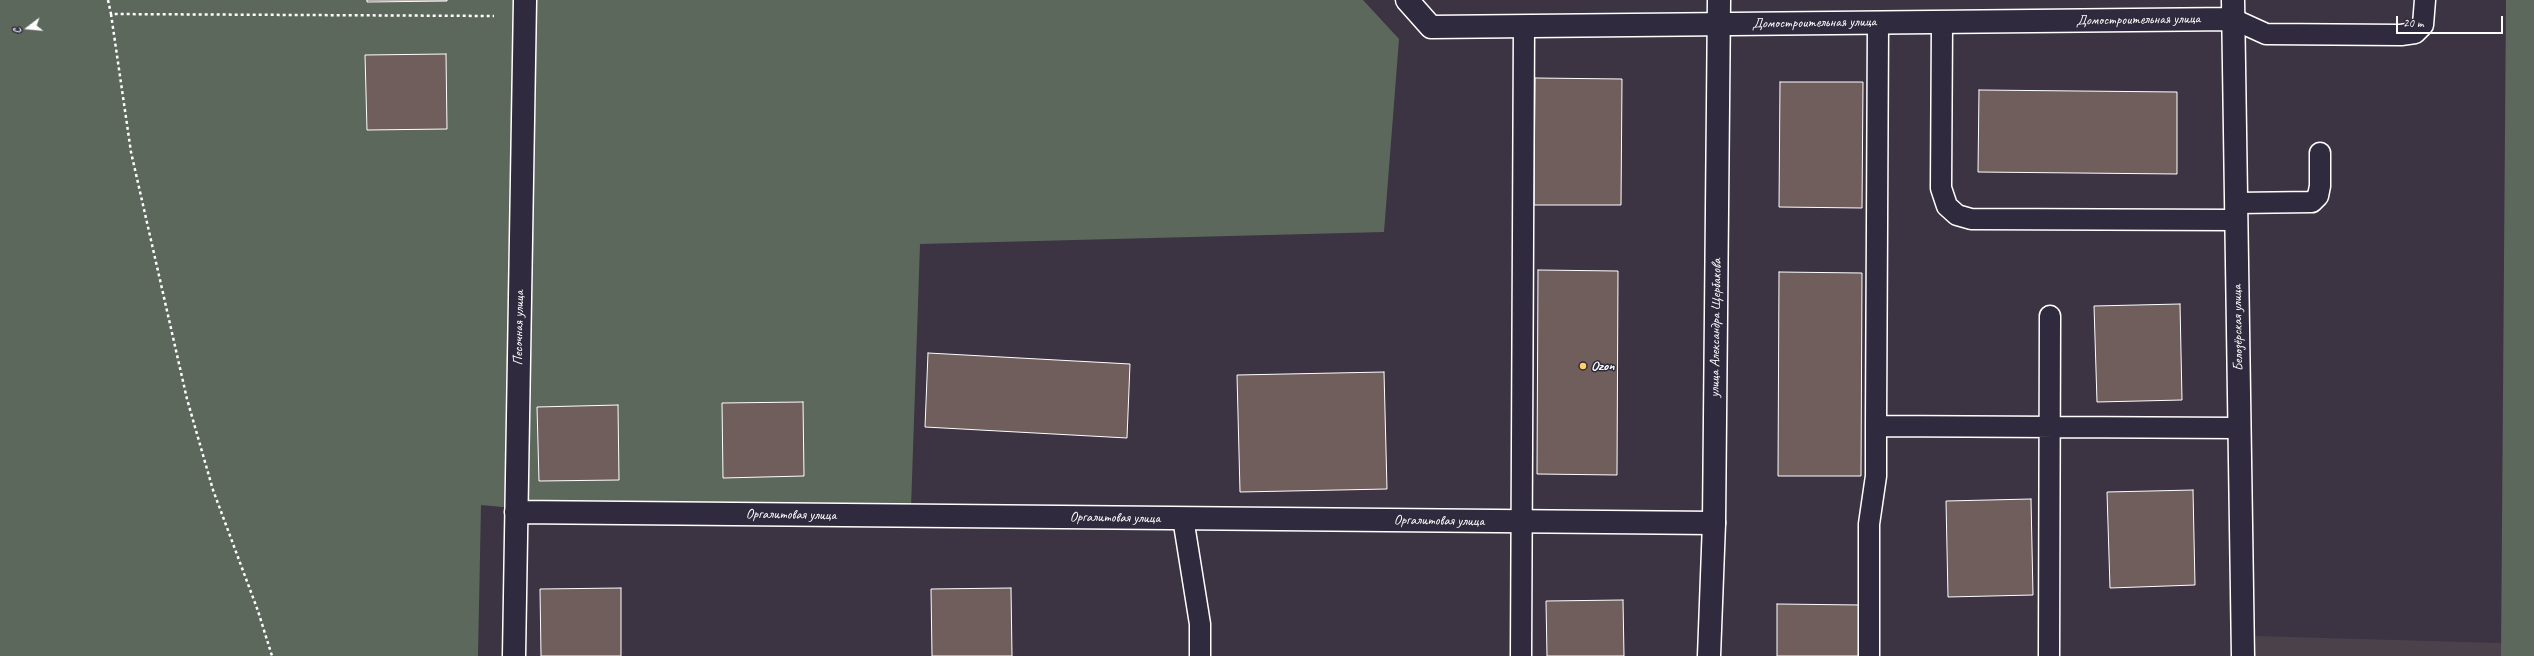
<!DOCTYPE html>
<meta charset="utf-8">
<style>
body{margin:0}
#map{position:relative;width:2534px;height:656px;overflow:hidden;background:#3c3443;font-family:Caveat,sans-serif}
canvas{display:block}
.north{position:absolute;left:8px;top:8px;width:40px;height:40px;-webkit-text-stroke:3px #2f2a3d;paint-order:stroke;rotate:254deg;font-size:11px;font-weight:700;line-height:16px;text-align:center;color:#fff}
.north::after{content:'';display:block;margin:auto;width:14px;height:18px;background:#fff;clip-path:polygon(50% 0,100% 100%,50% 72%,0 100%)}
.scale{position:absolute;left:2396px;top:16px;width:107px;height:18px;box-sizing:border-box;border:2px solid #fff;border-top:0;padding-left:5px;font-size:12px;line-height:14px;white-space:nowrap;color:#fff;-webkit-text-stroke:3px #2f2a3d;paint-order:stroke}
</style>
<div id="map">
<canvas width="2534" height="656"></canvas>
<div class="north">С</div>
<div class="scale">20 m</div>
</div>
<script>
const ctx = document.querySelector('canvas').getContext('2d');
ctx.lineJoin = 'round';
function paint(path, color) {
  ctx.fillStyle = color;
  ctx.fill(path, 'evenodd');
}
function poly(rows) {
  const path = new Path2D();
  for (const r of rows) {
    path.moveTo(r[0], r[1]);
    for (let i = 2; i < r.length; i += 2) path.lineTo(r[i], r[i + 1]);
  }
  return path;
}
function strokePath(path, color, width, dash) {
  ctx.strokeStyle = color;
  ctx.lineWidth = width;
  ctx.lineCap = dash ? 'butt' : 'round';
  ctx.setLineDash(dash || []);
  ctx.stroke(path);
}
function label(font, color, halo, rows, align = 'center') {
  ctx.font = font + ' Caveat,sans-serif';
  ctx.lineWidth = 3;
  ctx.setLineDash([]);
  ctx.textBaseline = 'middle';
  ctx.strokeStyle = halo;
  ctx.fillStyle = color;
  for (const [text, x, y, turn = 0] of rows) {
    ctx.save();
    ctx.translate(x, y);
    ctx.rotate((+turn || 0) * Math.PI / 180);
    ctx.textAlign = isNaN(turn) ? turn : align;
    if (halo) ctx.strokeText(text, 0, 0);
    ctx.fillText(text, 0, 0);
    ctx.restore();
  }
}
paint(poly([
 [2256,636,2534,644,2534,656,2255,656]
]), '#4b414a');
paint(poly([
 [0,0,1363,0,1399,39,1384,232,920,244,911,508,524,509,481,505,478,656,0,656],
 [2506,0,2534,0,2534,656,2501,656]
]), '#5d685d');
const building = poly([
 [367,0,447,0,447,1,367,2,367,0],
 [446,54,447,129,367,130,365,55,446,54],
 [1535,78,1622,79,1621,205,1534,205,1535,78],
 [1780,82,1863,82,1862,208,1779,207,1780,82],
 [1979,90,2177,92,2177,174,1978,172,1979,90],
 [1538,270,1618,271,1617,475,1537,474,1538,270],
 [1779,272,1862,273,1861,476,1778,476,1779,272],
 [2180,304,2182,400,2097,402,2094,306,2180,304],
 [928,353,1130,364,1127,438,925,427,928,353],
 [1384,372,1387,489,1240,492,1237,375,1384,372],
 [803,402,804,476,723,478,722,403,803,402],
 [618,405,619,480,539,481,537,407,618,405],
 [2193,490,2195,585,2110,588,2107,492,2193,490],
 [2031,499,2033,595,1948,597,1946,501,2031,499],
 [621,588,621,656,541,656,540,589,621,588],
 [1011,588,1012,656,932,656,931,589,1011,588],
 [1623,600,1624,656,1547,656,1546,601,1623,600],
 [1777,604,1860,605,1860,656,1777,656,1777,604]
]);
paint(building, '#6f5e5c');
strokePath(building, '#fff', 1);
const lane = poly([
 [2233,19,2266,34,2401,35,2415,33,2423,25,2425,0],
 [1942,22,1941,188,1947,206,1957,215,1971,219,2236,220],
 [2236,203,2312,202,2318,196,2320,186,2320,153],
 [1876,426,1878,23],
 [1183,518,1200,624,1200,656],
 [1521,656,1524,26],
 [1869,656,1869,524,1876,476,1876,426,2239,428],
 [2049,656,2050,316]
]);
const street = poly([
 [1407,0,1431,27,2233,19],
 [2233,0,2243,656],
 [516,512,1714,523],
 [514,656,525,0]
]);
const secondary = poly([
 [1709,656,1714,523,1719,0]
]);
strokePath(lane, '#fff', 23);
strokePath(street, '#fff', 25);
strokePath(secondary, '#fff', 25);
strokePath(poly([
 [108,0,111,14,494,16],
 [111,14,131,152,187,399,213,490,258,611,272,656]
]), '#fff', 2.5, [3, 3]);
strokePath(lane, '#2f2a3d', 20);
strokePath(street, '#2f2a3d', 22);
strokePath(secondary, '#2f2a3d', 22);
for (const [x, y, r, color] of [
 [1583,366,4,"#ffd166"]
]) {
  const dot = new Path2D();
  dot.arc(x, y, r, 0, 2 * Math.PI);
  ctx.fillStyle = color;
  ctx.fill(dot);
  strokePath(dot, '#2f2a3d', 1.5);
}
label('14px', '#fff', '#2f2a3d', [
 ["Домостроительная улица",2138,20,-1],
 ["Домостроительная улица",1814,23,-1],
 ["Песочная улица",519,328,-89],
 ["улица Александра Щербакова",1716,328,-89],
 ["Белозёрская улица",2238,328,-91],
 ["Оргалитовая улица",791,515,1],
 ["Оргалитовая улица",1115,518,1],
 ["Оргалитовая улица",1439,521,1]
]);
label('bold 14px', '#fff', '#2f2a3d', [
 ["Ozon",1591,366]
], 'left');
</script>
